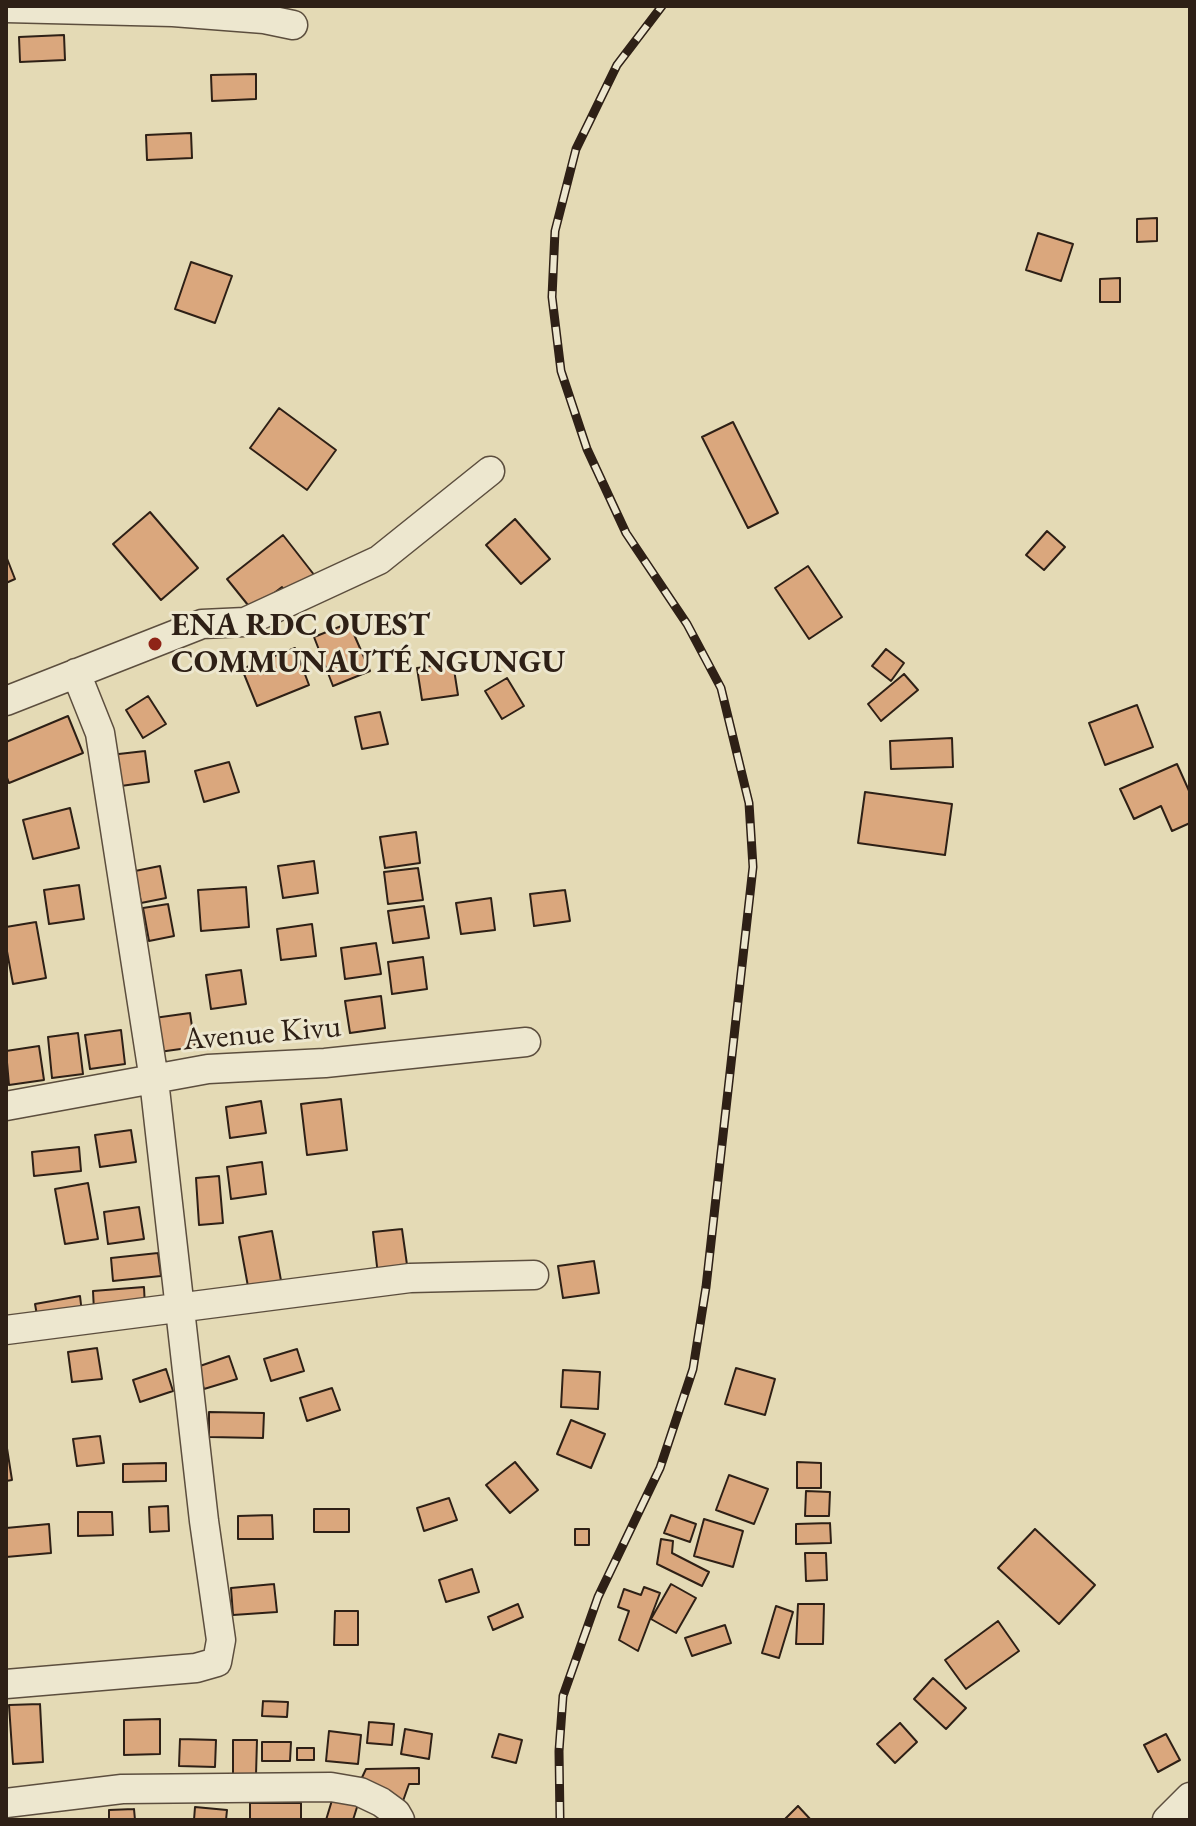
<!DOCTYPE html>
<meta charset="utf-8">
<style>
body{margin:0}
#map{position:relative;width:1196px;height:1826px;overflow:hidden;background:#e4dab5;font-family:"EB Garamond",serif}
canvas{display:block}
.frame{position:absolute;inset:0;border:8px solid #2e2016;pointer-events:none}
</style>
<div id="map">
<canvas width="1196" height="1826"></canvas>
<div class="frame"></div>
</div>
<script>
const ctx = document.querySelector('canvas').getContext('2d');
ctx.lineJoin = 'round';
function paint(path, color) {
  ctx.fillStyle = color;
  ctx.fill(path, 'evenodd');
}
function poly(rows) {
  const path = new Path2D();
  for (const r of rows) {
    path.moveTo(r[0], r[1]);
    for (let i = 2; i < r.length; i += 2) path.lineTo(r[i], r[i + 1]);
  }
  return path;
}
function strokePath(path, color, width, dash) {
  ctx.strokeStyle = color;
  ctx.lineWidth = width;
  ctx.lineCap = dash ? 'butt' : 'round';
  ctx.setLineDash(dash || []);
  ctx.stroke(path);
}
function label(font, color, halo, rows, align = 'center') {
  ctx.font = font + ' "EB Garamond",serif';
  ctx.lineWidth = 6;
  ctx.setLineDash([]);
  ctx.textBaseline = 'middle';
  ctx.strokeStyle = halo;
  ctx.fillStyle = color;
  for (const [text, x, y, turn = 0] of rows) {
    ctx.save();
    ctx.translate(x, y);
    ctx.rotate((+turn || 0) * Math.PI / 180);
    ctx.textAlign = isNaN(turn) ? turn : align;
    if (halo) ctx.strokeText(text, 0, 0);
    ctx.fillText(text, 0, 0);
    ctx.restore();
  }
}
const building = poly([
 [64,35,65,60,20,62,19,37,64,35],
 [256,74,256,99,212,101,211,75,256,74],
 [191,133,192,158,147,160,146,135,191,133],
 [1157,218,1157,241,1137,242,1137,219,1157,218],
 [1038,233,1073,244,1061,281,1026,270,1038,233],
 [191,262,232,276,215,323,175,309,191,262],
 [1120,278,1120,302,1100,302,1100,279,1120,278],
 [279,408,336,450,307,490,250,448,279,408],
 [733,422,778,513,748,528,702,437,733,422],
 [150,512,198,568,161,600,113,544,150,512],
 [515,519,550,559,521,584,486,545,515,519],
 [1047,531,1065,547,1044,570,1026,555,1047,531],
 [283,535,315,576,289,596,282,587,252,610,227,579,283,535],
 [6,556,15,579,6,583,6,556],
 [808,566,842,617,809,639,775,588,808,566],
 [349,623,370,671,333,686,314,637,349,623],
 [295,648,309,685,257,706,242,669,295,648],
 [886,649,904,663,891,681,872,666,886,649],
 [453,663,458,695,422,700,417,668,453,663],
 [904,674,918,690,881,721,868,704,904,674],
 [507,678,524,706,502,719,485,691,507,678],
 [148,696,166,724,143,738,126,710,148,696],
 [1137,705,1153,747,1105,765,1089,723,1137,705],
 [380,712,388,744,362,749,355,717,380,712],
 [68,716,83,753,9,783,6,775,6,742,68,716],
 [952,738,953,767,891,769,890,741,952,738],
 [145,751,149,782,114,787,110,755,145,751],
 [229,762,239,792,204,802,195,771,229,762],
 [1177,764,1190,793,1190,823,1172,831,1161,806,1134,819,1120,789,1177,764],
 [865,792,952,804,945,855,858,843,865,792],
 [70,808,79,848,33,859,23,820,70,808],
 [416,832,420,863,385,868,380,837,416,832],
 [314,861,318,893,283,898,278,866,314,861],
 [160,866,166,898,141,903,135,871,160,866],
 [418,868,423,900,388,904,384,872,418,868],
 [79,885,84,919,49,924,44,890,79,885],
 [246,887,249,927,201,931,198,890,246,887],
 [565,890,570,921,534,926,530,894,565,890],
 [491,898,495,930,461,934,456,903,491,898],
 [168,904,174,936,149,941,143,908,168,904],
 [424,906,429,938,393,943,388,911,424,906],
 [36,922,46,978,13,984,6,946,6,927,36,922],
 [312,924,316,956,281,960,277,929,312,924],
 [376,943,381,974,345,979,341,948,376,943],
 [423,957,427,989,392,994,388,962,423,957],
 [241,970,246,1004,211,1009,206,975,241,970],
 [381,996,385,1028,350,1033,345,1001,381,996],
 [190,1013,195,1047,159,1052,154,1018,190,1013],
 [121,1030,125,1064,90,1069,85,1035,121,1030],
 [78,1033,83,1074,52,1078,48,1037,78,1033],
 [39,1046,44,1080,9,1085,6,1051,39,1046],
 [341,1099,347,1150,307,1155,301,1104,341,1099],
 [261,1101,266,1133,230,1138,226,1107,261,1101],
 [131,1130,136,1162,100,1167,95,1135,131,1130],
 [79,1147,81,1171,34,1176,32,1152,79,1147],
 [262,1162,266,1194,231,1199,227,1167,262,1162],
 [219,1176,223,1223,199,1225,196,1178,219,1176],
 [88,1183,98,1239,65,1244,55,1189,88,1183],
 [139,1207,144,1239,108,1244,104,1212,139,1207],
 [402,1229,408,1272,378,1275,373,1232,402,1229],
 [272,1231,282,1286,249,1292,239,1237,272,1231],
 [158,1253,161,1276,113,1281,111,1258,158,1253],
 [594,1261,599,1293,563,1298,558,1266,594,1261],
 [144,1287,145,1308,94,1311,93,1291,144,1287],
 [80,1296,82,1313,38,1321,35,1304,80,1296],
 [97,1348,102,1379,72,1382,68,1352,97,1348],
 [297,1349,304,1371,271,1381,264,1359,297,1349],
 [229,1356,237,1379,204,1389,197,1367,229,1356],
 [736,1368,775,1379,765,1415,725,1404,736,1368],
 [166,1369,173,1391,140,1402,133,1380,166,1369],
 [563,1370,600,1372,598,1409,561,1407,563,1370],
 [332,1388,340,1410,307,1421,300,1398,332,1388],
 [209,1412,264,1413,263,1438,209,1437,209,1412],
 [571,1420,605,1434,591,1468,557,1454,571,1420],
 [100,1436,104,1463,77,1466,73,1439,100,1436],
 [6,1442,12,1480,6,1481,6,1442],
 [515,1462,538,1490,510,1513,486,1485,515,1462],
 [797,1462,821,1463,821,1488,797,1488,797,1462],
 [166,1463,166,1481,123,1482,123,1464,166,1463],
 [729,1475,768,1489,754,1524,716,1510,729,1475],
 [806,1491,830,1492,829,1516,805,1516,806,1491],
 [449,1498,457,1520,424,1531,417,1508,449,1498],
 [168,1506,169,1531,150,1532,149,1507,168,1506],
 [314,1509,349,1509,349,1532,314,1532,314,1509],
 [78,1512,112,1512,113,1535,78,1536,78,1512],
 [272,1515,273,1539,238,1539,238,1516,272,1515],
 [671,1515,696,1524,690,1542,664,1533,671,1515],
 [704,1519,743,1531,733,1567,694,1556,704,1519],
 [830,1523,831,1543,796,1544,796,1524,830,1523],
 [49,1524,51,1553,6,1557,6,1528,49,1524],
 [575,1529,589,1529,589,1545,575,1545,575,1529],
 [1035,1529,1095,1585,1059,1624,998,1568,1035,1529],
 [661,1539,673,1541,672,1553,709,1572,702,1586,657,1564,661,1539],
 [805,1553,826,1553,827,1580,806,1581,805,1553],
 [472,1569,479,1592,446,1602,439,1580,472,1569],
 [274,1584,277,1612,233,1615,231,1588,274,1584],
 [671,1584,696,1598,676,1633,651,1619,671,1584],
 [644,1587,660,1593,638,1651,619,1640,629,1611,618,1607,624,1589,641,1595,644,1587],
 [518,1604,523,1617,493,1630,488,1617,518,1604],
 [798,1604,824,1604,823,1644,796,1644,798,1604],
 [776,1606,793,1612,779,1658,762,1653,776,1606],
 [335,1611,358,1611,358,1645,334,1645,335,1611],
 [998,1621,1019,1651,966,1689,945,1660,998,1621],
 [725,1625,731,1643,692,1656,685,1638,725,1625],
 [933,1678,966,1708,946,1729,914,1699,933,1678],
 [263,1701,288,1702,287,1717,262,1716,263,1701],
 [40,1704,43,1762,13,1764,9,1705,40,1704],
 [160,1719,160,1754,124,1755,124,1720,160,1719],
 [369,1722,394,1724,392,1745,367,1743,369,1722],
 [900,1723,917,1742,895,1763,877,1744,900,1723],
 [405,1729,432,1734,429,1759,401,1754,405,1729],
 [329,1731,361,1735,358,1764,326,1761,329,1731],
 [499,1734,522,1740,516,1763,492,1757,499,1734],
 [1166,1734,1180,1760,1158,1772,1144,1745,1166,1734],
 [180,1739,216,1740,215,1767,179,1766,180,1739],
 [233,1740,257,1740,256,1775,233,1775,233,1740],
 [262,1742,291,1742,290,1761,262,1761,262,1742],
 [297,1748,314,1748,314,1760,297,1760,297,1748],
 [419,1768,419,1784,409,1784,403,1801,358,1786,366,1769,419,1768],
 [333,1797,358,1804,353,1820,326,1820,333,1797],
 [250,1803,301,1803,301,1820,250,1820,250,1803],
 [798,1806,811,1820,784,1820,798,1806],
 [195,1807,227,1810,226,1820,194,1820,195,1807],
 [134,1809,135,1820,109,1820,109,1810,134,1809]
]);
paint(building, '#daa77d');
strokePath(building, '#2e2016', 2);
const minor = poly([
 [6,8,173,12,264,19,293,25],
 [6,701,202,624,245,622,379,560,490,471],
 [6,1106,208,1069,325,1063,526,1042],
 [6,1330,410,1278,534,1275],
 [6,1684,196,1668,217,1662,221,1640,204,1521,154,1080,100,733,76,673],
 [6,1803,122,1789,331,1787,360,1792,381,1802,396,1813,400,1820],
 [1167,1820,1190,1797]
]);
strokePath(minor, '#5c4e3e', 31);
strokePath(minor, '#ede7cf', 28);
const rail = poly([
 [560,1820,559,1751,563,1696,598,1597,660,1468,693,1369,706,1287,753,867,749,803,721,688,687,624,626,533,587,449,561,371,552,297,555,231,576,149,617,65,662,6]
]);
strokePath(rail, '#2e2016', 9);
strokePath(rail, '#ede7cf', 6, [18]);
for (const [x, y, r, color] of [
 [155,644,8,"#8f2418"]
]) {
  const dot = new Path2D();
  dot.arc(x, y, r, 0, 2 * Math.PI);
  ctx.fillStyle = color;
  ctx.fill(dot);
  strokePath(dot, '#ede7cf', 3);
}
label('bold 32px', '#2e2016', '#ede7cf', [
 ["ENA RDC OUEST",171,626],
 ["COMMUNAUTÉ NGUNGU",171,663]
], 'left');
label('32px', '#2e2016', '#ede7cf', [
 ["Avenue Kivu",262,1034,-5]
]);
</script>
